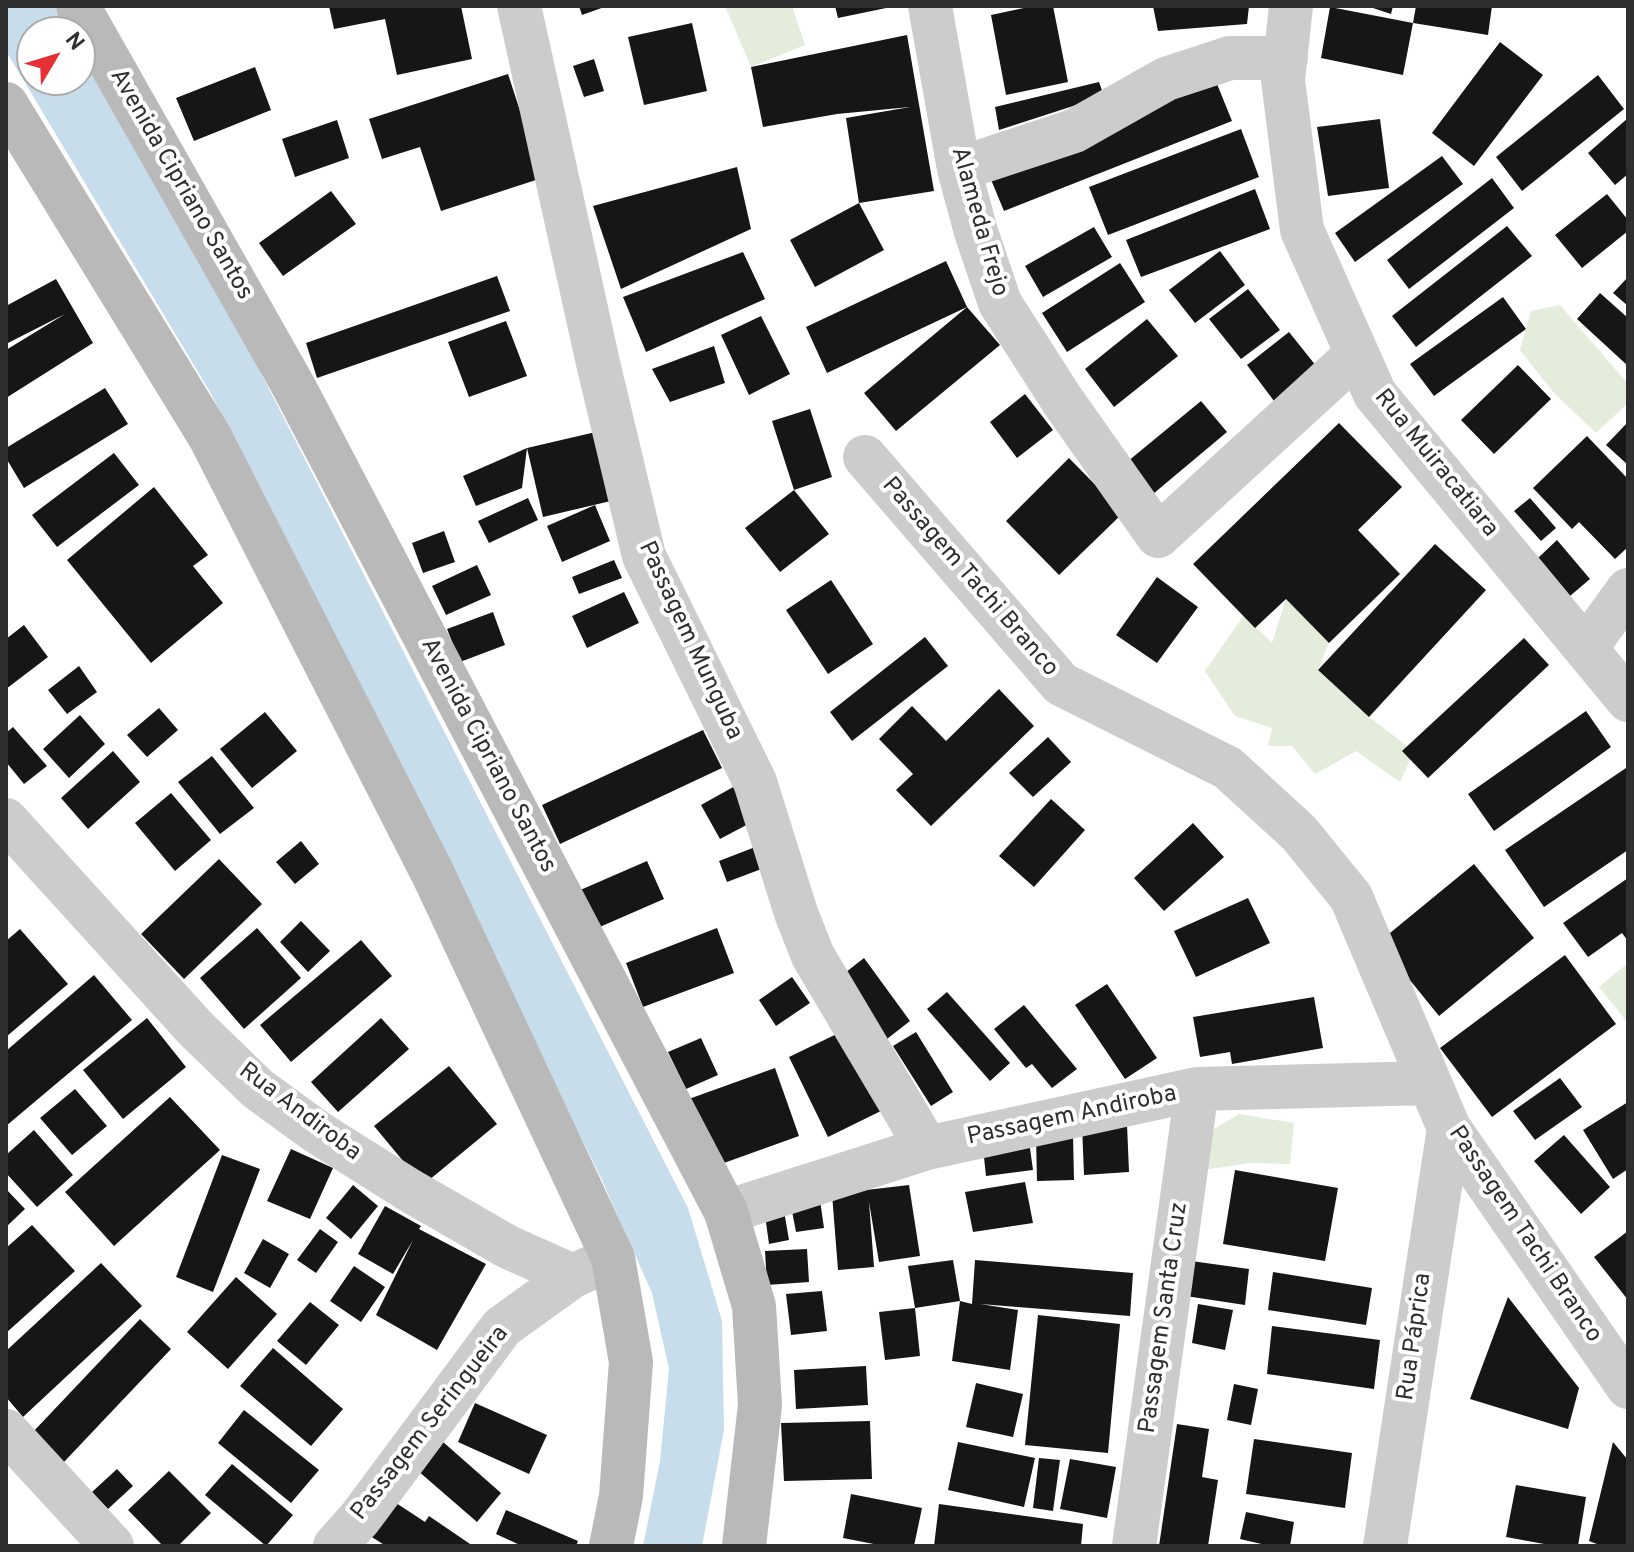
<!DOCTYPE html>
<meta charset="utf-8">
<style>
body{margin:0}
#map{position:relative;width:1634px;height:1552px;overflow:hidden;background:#fff;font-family:Overpass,sans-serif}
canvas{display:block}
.frame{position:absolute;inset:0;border:8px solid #2f2f2f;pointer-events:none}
.north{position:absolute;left:16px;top:16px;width:80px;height:80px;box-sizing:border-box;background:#fff;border:2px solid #acacac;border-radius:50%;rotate:52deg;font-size:22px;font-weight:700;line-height:32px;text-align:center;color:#2f2f2f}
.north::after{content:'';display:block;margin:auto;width:28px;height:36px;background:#e72f36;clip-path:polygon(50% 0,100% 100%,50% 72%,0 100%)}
</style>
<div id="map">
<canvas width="1634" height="1552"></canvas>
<div class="frame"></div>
<div class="north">N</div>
</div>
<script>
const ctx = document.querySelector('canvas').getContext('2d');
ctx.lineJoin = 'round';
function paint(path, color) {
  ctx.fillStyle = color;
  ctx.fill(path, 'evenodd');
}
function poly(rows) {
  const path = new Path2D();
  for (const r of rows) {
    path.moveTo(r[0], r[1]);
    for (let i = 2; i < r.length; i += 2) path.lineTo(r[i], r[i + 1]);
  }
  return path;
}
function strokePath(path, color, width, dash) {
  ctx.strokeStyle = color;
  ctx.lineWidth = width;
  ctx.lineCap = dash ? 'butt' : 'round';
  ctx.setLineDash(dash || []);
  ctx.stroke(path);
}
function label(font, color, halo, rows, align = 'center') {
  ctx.font = font + ' Overpass,sans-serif';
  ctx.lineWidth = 8;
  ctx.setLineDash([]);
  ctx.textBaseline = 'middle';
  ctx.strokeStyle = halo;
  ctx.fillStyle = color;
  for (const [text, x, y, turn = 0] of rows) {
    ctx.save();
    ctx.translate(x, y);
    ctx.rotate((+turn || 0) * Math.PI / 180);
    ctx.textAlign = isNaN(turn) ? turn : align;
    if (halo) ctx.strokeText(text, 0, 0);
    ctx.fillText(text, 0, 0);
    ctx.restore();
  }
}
paint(poly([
 [725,6,792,6,805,45,751,67],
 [1560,305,1628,384,1628,403,1596,433,1554,393,1520,350,1531,311],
 [1286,599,1329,643,1318,670,1369,717,1414,751,1400,782,1356,751,1315,774,1292,746,1268,746,1272,728,1235,716,1205,671,1244,615,1272,643],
 [1628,963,1628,1023,1599,987],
 [1239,1114,1294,1123,1290,1164,1251,1163,1203,1170,1214,1129]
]), '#e4ecdc');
paint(poly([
 [6,6,54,6,69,32,32,32,32,80,80,80,80,52,225,303,688,1208,722,1321,724,1430,702,1546,643,1546,660,1461,669,1369,652,1293,601,1178,210,392,6,51]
]), '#c8ddec');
paint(poly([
 [329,6,461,6,472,59,397,75,385,19,334,29],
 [579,6,607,6,582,15],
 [835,6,891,6,891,7,838,18],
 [1033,6,1053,6,1068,82,1006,95,991,15],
 [1153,6,1249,6,1247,24,1158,31],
 [1367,6,1393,6,1391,14],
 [1416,6,1492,6,1488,35,1413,23],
 [1330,7,1413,23,1403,75,1321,58],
 [692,23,707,91,644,105,628,37],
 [907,35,934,191,859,203,846,118,910,107,837,114,763,127,751,67],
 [1500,42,1543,75,1474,166,1432,133],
 [594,59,604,91,584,97,573,66],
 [255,67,271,110,194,141,176,98],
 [508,74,542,178,441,211,420,147,382,159,369,119],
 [1598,75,1624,109,1522,191,1496,157],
 [1215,79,1232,121,1004,211,987,170],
 [1099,82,1104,96,999,130,995,107],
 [1628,118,1628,174,1615,185,1588,153],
 [1380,119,1389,188,1328,196,1317,127],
 [337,120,349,158,295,177,282,139],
 [1241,129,1259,177,1108,235,1089,187],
 [1442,156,1463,184,1355,262,1335,233],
 [737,167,751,229,621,289,593,206],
 [1492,178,1514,208,1409,289,1387,260],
 [1255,189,1270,229,1141,277,1126,240],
 [331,191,356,224,283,276,259,243],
 [1607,194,1628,220,1628,231,1582,268,1555,235],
 [859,203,884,250,815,287,790,240],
 [1507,226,1532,256,1416,347,1392,316],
 [1094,227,1112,257,1043,297,1025,266],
 [1220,251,1245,285,1195,323,1169,290],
 [743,252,765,299,646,352,623,297],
 [946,261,967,307,827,373,806,327],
 [1120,263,1145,302,1067,352,1042,313],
 [497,276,510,311,317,378,306,343],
 [1628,277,1628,306,1613,293],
 [56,279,93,343,6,398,6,350,65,314,6,344,6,306],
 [1248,289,1280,330,1241,359,1209,319],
 [1600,293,1628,318,1628,366,1577,319],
 [1503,297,1526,329,1434,396,1410,364],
 [967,307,1000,345,896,431,864,393],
 [761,316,790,374,749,395,721,335],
 [1147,319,1178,356,1114,407,1085,369],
 [506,321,527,376,469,397,448,342],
 [1289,332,1317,367,1274,401,1247,365],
 [714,346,725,383,670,402,652,369],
 [1518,365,1551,399,1494,454,1461,420],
 [105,388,128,424,24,488,6,458,6,448],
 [1025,394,1053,430,1017,458,990,422],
 [1201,401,1227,432,1153,494,1127,462],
 [810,409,832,477,794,490,772,421],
 [1628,422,1628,465,1606,445],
 [1339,423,1402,487,1358,530,1400,574,1329,643,1286,599,1255,628,1193,564],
 [600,431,615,500,543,517,527,448],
 [1587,436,1628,479,1628,547,1615,559,1579,522,1572,529,1533,488],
 [527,448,522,488,476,506,463,476],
 [114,453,139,485,57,547,32,515],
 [1069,458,1123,513,1059,575,1006,521],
 [154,487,208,555,193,566,223,603,151,663,67,560],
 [794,490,829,534,780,572,745,528],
 [528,498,538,520,489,543,478,521],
 [1530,498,1556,528,1541,541,1514,511],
 [595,505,610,541,562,562,547,526],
 [444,531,455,562,423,573,412,543],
 [1557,540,1590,579,1570,596,1538,558],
 [1435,544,1486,590,1369,717,1318,670],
 [614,560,622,578,579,594,572,577],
 [477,565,491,595,446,615,432,586],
 [1157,577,1198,607,1157,663,1116,635],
 [831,580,873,644,828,674,786,610],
 [624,592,639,623,587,648,572,616],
 [493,612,505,645,460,662,447,629],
 [24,625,48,657,6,689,6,639],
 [925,637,948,666,852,741,830,712],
 [1524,638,1549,665,1428,778,1402,751],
 [79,666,97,692,67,714,48,690],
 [999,689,1034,726,931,826,896,790,913,774,879,739,912,706,946,741],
 [159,708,178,730,147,757,127,735],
 [1586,711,1611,747,1494,831,1468,794],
 [265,712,297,751,252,788,220,749],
 [80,715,105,744,69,778,43,749],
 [13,727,47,766,24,784,6,762,6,733],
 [703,730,722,768,560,844,542,805],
 [1048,737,1071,762,1033,797,1009,773],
 [113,751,140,782,88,829,61,798],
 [212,756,254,808,220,834,178,782],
 [1626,768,1628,850,1544,907,1505,850],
 [735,786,754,821,720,839,701,805],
 [171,793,211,840,175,871,135,823],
 [1051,799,1085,830,1034,887,999,856],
 [1193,823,1224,857,1164,911,1134,878],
 [301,841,319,864,295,884,276,862],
 [763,844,772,865,727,882,719,861],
 [219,859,262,904,184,979,141,934],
 [647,861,664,899,595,929,578,891],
 [1474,864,1534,938,1439,1016,1379,942],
 [1628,878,1628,941,1622,933,1588,957,1563,923],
 [1248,898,1270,943,1196,977,1174,931],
 [301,921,330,951,308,972,280,942],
 [257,928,301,978,244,1029,200,978],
 [717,928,734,973,643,1007,626,963],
 [20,929,68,984,6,1037,6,941],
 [361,940,392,976,291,1062,260,1025],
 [1565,955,1616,1024,1492,1117,1440,1048],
 [864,958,910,1021,887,1039,841,976],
 [94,975,132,1020,6,1126,6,1051],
 [792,977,810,1003,776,1026,759,1000],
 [1107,984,1157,1058,1125,1079,1075,1005],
 [947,992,1010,1063,990,1081,927,1009],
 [1314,997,1323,1048,1232,1064,1230,1052,1200,1057,1193,1017],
 [1024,1005,1077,1069,1052,1088,1032,1064,1026,1068,994,1029],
 [147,1018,186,1067,123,1119,83,1070],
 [381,1018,409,1049,338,1112,311,1082],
 [847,1029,887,1108,828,1137,789,1057],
 [916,1032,953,1092,931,1106,893,1046],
 [701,1038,718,1075,686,1089,668,1052],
 [449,1066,497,1124,423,1185,374,1126],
 [775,1068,799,1136,710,1168,686,1100],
 [1560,1078,1582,1107,1535,1140,1513,1111],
 [75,1089,107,1126,72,1155,40,1118],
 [170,1097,220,1150,114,1246,65,1192],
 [1628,1102,1628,1169,1613,1179,1583,1130],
 [1127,1124,1129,1172,1084,1175,1082,1126],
 [34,1130,73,1175,37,1207,6,1173,6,1155],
 [1073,1135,1074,1180,1037,1181,1036,1137],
 [1564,1135,1610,1187,1581,1214,1534,1161],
 [1029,1141,1033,1170,986,1176,983,1148],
 [291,1149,333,1168,310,1219,267,1201],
 [222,1155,260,1169,213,1292,176,1277],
 [1235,1170,1338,1188,1325,1261,1223,1244],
 [1025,1182,1033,1223,973,1232,965,1192],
 [353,1185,378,1206,351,1239,326,1218],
 [909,1185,920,1256,879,1262,869,1202,874,1267,838,1270,832,1194],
 [6,1189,25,1209,6,1227],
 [820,1200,824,1228,796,1232,791,1206],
 [783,1205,789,1240,769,1244,764,1208],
 [385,1206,421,1226,419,1229,486,1264,437,1350,376,1315,413,1240,393,1274,358,1254],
 [32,1225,75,1271,6,1333,6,1248],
 [320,1229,338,1242,316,1273,297,1260],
 [1628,1231,1628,1300,1594,1257],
 [263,1239,289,1254,270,1288,244,1273],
 [807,1249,809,1282,767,1285,765,1251],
 [953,1260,960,1301,915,1308,908,1266],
 [975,1260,1133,1273,1130,1316,980,1304,1018,1310,1010,1370,952,1361,960,1301,972,1304],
 [1184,1260,1249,1269,1245,1305,1179,1295],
 [101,1263,142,1306,23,1417,6,1397,6,1351],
 [354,1266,385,1287,361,1322,330,1301],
 [1273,1272,1372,1288,1366,1325,1268,1310],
 [236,1277,277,1314,228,1369,187,1332],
 [822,1291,827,1331,791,1335,786,1294],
 [1508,1297,1579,1388,1568,1429,1470,1399],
 [310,1302,339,1325,306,1365,277,1341],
 [1198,1304,1233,1310,1225,1350,1192,1343],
 [915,1308,920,1356,885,1360,879,1312],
 [1038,1315,1120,1324,1108,1453,1025,1445],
 [140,1319,171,1349,63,1463,32,1433],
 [1272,1326,1380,1340,1374,1389,1267,1374],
 [273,1348,343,1409,311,1446,240,1386],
 [866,1366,868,1405,796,1409,794,1370],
 [976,1383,1023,1394,1013,1437,966,1427],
 [1234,1384,1258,1389,1251,1425,1227,1420],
 [475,1403,547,1435,529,1474,458,1442],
 [244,1410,319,1470,291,1503,218,1443],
 [870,1421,872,1479,784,1481,781,1423],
 [1177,1424,1209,1429,1202,1477,1218,1480,1208,1546,1159,1546],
 [1254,1439,1352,1453,1345,1508,1246,1494],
 [442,1441,501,1493,477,1522,417,1470],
 [958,1442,1035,1458,1024,1507,948,1490],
 [1613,1442,1628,1460,1628,1546,1602,1546,1589,1541],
 [1039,1458,1060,1460,1053,1511,1033,1508],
 [1070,1459,1116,1467,1107,1518,1060,1509],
 [232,1464,293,1515,266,1546,205,1495],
 [117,1469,133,1486,108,1509,92,1492],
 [169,1471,211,1513,178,1546,163,1546,128,1510],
 [1516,1485,1586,1497,1578,1546,1555,1546,1506,1537],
 [851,1494,922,1508,914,1546,884,1546,843,1538],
 [390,1499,425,1522,429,1516,473,1546,386,1546,367,1534],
 [939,1504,1083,1524,1081,1546,934,1546],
 [506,1510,578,1541,576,1546,522,1546,496,1534],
 [1246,1512,1294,1522,1290,1546,1270,1546,1240,1539]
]), '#161616');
strokePath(poly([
 [519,6,598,363,644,556,755,782,796,913,813,956,927,1148],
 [930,6,959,169,976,232,1000,303,1062,400,1158,536,1357,354],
 [1291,6,1283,80,1302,230,1375,394,1628,700],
 [959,169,1074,131,1166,79,1230,58,1286,58],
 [865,457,1061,684,1228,768,1299,833,1351,897,1449,1128,1628,1387],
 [1586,648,1628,590],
 [6,820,196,1029,258,1089,317,1132,409,1190,508,1247,573,1276],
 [726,1212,927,1148,1197,1089,1429,1083],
 [6,1431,112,1546],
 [335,1546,360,1518,502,1327,573,1276,597,1265],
 [1134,1546,1197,1089],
 [1385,1546,1449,1128]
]), '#ccc', 44);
strokePath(poly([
 [78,6,294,387,726,1212,754,1306,760,1405,744,1546],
 [6,104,210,437,433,874,613,1258,631,1362,621,1496,611,1546]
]), '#b9b9b9', 44);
label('24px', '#2f2f2f', '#fff', [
 ["Avenida Cipriano Santos",180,185,60],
 ["Alameda Frejo",978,222,74],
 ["Rua Muiracatiara",1435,464,51],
 ["Passagem Tachi Branco",969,578,49],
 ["Passagem Munguba",689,641,65],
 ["Avenida Cipriano Santos",487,756,62],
 ["Rua Andiroba",299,1113,37],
 ["Passagem Andiroba",1072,1117,-12],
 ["Passagem Tachi Branco",1524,1235,56],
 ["Passagem Santa Cruz",1165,1318,-82],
 ["Rua Páprica",1416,1337,-82],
 ["Passagem Seringueira",431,1424,-52]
]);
</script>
